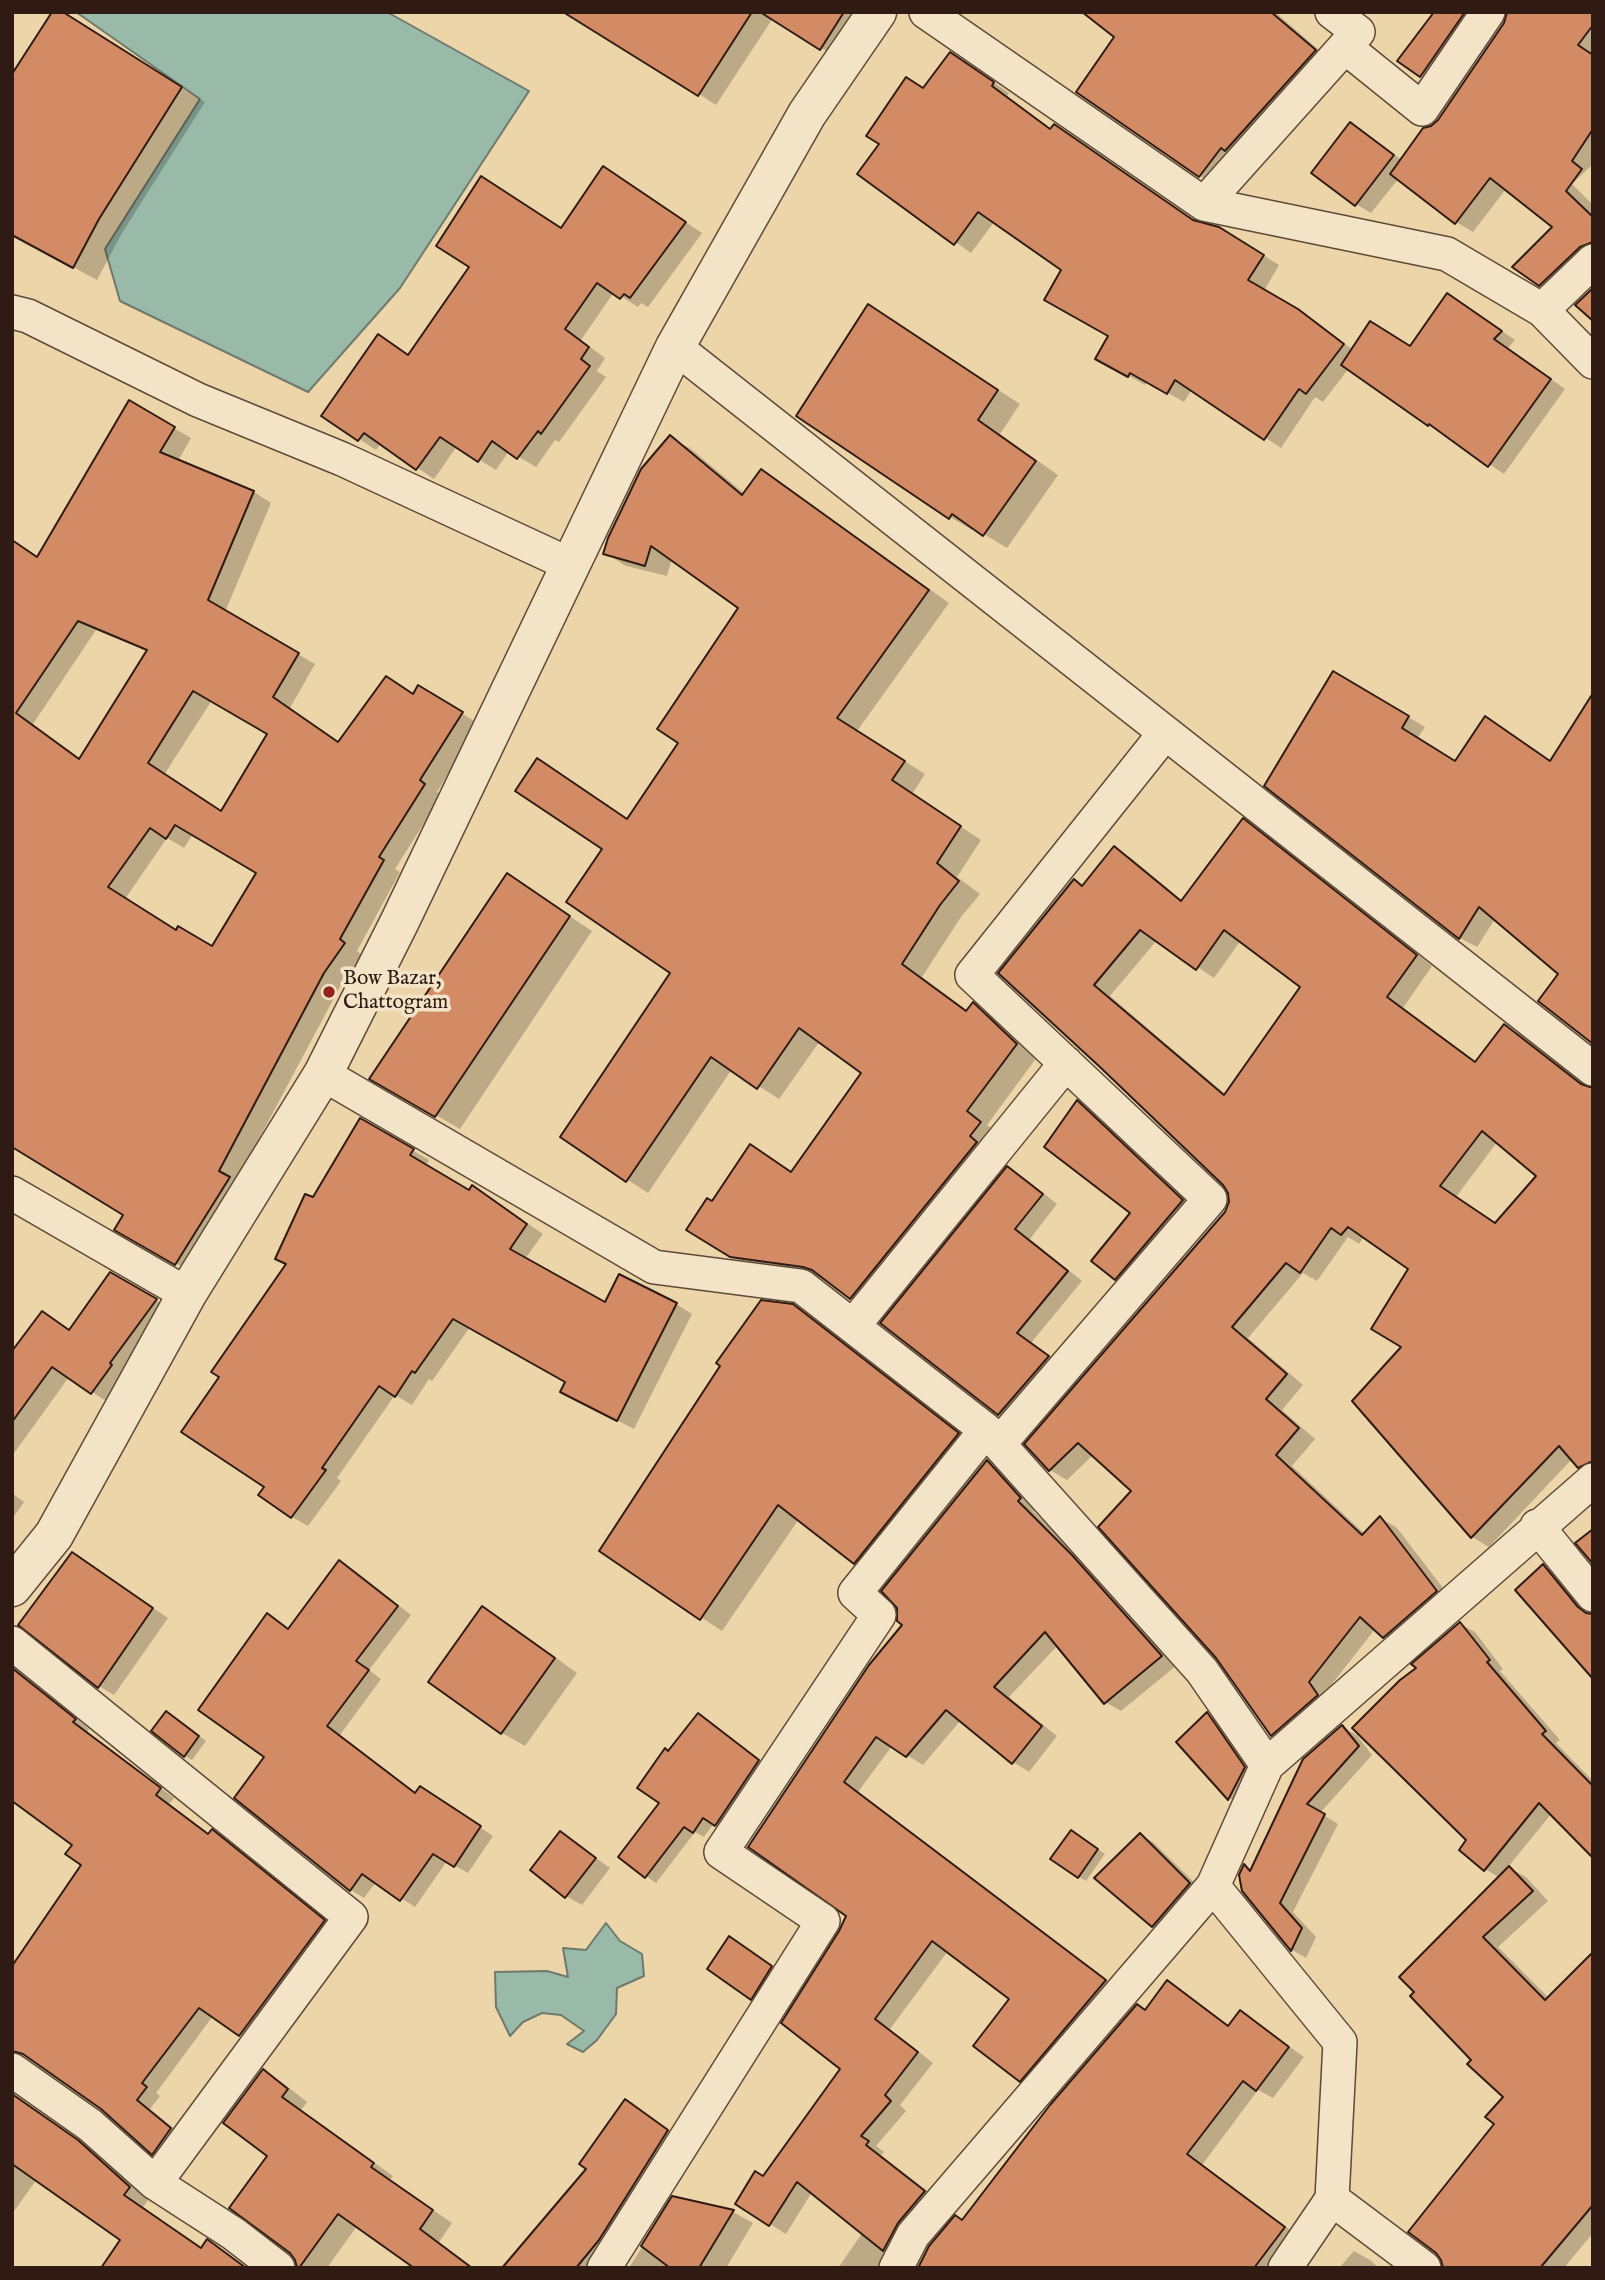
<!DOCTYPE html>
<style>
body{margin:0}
#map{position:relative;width:1605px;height:2280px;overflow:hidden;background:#ecd5a9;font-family:"IM FELL English",serif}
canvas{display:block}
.frame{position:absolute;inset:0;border:14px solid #2f1b13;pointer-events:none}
</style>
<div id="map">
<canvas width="1605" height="2280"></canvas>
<div class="frame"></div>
</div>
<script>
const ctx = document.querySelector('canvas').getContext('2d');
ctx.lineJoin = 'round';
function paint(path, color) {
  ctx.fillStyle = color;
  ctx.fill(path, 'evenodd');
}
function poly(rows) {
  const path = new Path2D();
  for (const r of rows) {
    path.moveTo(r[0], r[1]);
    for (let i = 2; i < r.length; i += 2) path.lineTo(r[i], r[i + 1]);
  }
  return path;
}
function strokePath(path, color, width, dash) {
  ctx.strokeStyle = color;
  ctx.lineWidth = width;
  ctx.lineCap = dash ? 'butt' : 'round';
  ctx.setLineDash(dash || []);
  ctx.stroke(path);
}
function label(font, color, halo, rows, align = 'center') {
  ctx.font = font + ' "IM FELL English",serif';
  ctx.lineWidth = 7;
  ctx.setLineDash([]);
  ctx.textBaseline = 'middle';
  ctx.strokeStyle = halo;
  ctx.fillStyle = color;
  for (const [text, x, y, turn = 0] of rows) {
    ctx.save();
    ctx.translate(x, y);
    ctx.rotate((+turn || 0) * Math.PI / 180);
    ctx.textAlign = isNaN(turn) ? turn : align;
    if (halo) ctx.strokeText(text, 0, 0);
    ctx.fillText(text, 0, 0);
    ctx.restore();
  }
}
const water = poly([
 [76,12,387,12,529,91,400,288,308,392,120,301,105,249,200,99,76,12],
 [606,1923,620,1941,642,1954,644,1976,617,1988,616,2014,597,2040,583,2052,567,2044,584,2031,561,2015,542,2013,523,2022,510,2036,496,2007,495,1972,547,1971,568,1977,563,1948,586,1950,606,1923]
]);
paint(water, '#99b9a9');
strokePath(water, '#6f7a6d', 2);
paint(poly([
 [574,12,868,12,839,59,773,18,716,105],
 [1085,12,1275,12,1334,63,1220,187,1200,176,1117,37],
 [1436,12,1488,12,1438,85,1399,61],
 [1593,12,1593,164,1572,184,1593,205,1593,260,1557,294,1540,285,1555,226,1506,189,1473,232,1456,222,1399,178,1371,213,1356,204,1351,124,1402,160,1431,128],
 [79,23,205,102,122,233,97,280,12,234],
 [966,63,1009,93,1007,96,1052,130,1054,126,1070,135,1197,223,1236,238,1279,265,1264,291,1315,321,1353,350,1411,348,1462,304,1515,340,1508,348,1565,389,1504,474,1349,368,1323,402,1315,397,1281,448,1192,389,1184,402,1147,381,1145,385,1097,358,1110,335,1063,270,994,222,971,253,860,174,924,89],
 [604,168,702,233,648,307,641,303,638,307,614,292,581,340,605,358,597,371,606,377,559,442,555,440,536,467,509,451,496,470,457,446,434,479,381,443,376,450,324,416,379,337,410,356,562,229],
 [891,320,1020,404,1000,434,1058,475,1007,548,974,528,972,530,950,517],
 [129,402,191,438,178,461,254,492,271,503,225,612,315,664,290,708,340,743,414,695,419,687,479,724,437,792,442,795,395,869,400,872,357,951,362,955,342,983,236,1182,193,1273,116,1229,126,1214,12,975,12,559,37,557],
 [96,630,148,651,81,759,33,724],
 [212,700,270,733,222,813,164,775],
 [193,834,258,872,213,948,177,932,125,899,167,838,184,848],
 [670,437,691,449,745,494,761,472,782,484,949,603,857,731,925,774,912,794,981,840,957,877,980,894,961,917,922,977,968,1011,973,1004,994,1017,1037,1057,987,1125,1001,1135,872,1310,851,1298,825,1278,754,1269,731,1256,750,1146,793,1173,864,1073,820,1041,779,1099,732,1069,648,1193,562,1137,673,972,604,849,538,760,629,820,681,742,741,608,672,559,667,576,626,566,605,553],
 [1334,673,1425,727,1417,739,1455,763,1551,762,1593,694,1560,973,1495,919,1477,947,1460,938],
 [1244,821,1260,830,1432,966,1403,1008,1477,1063,1504,1026,1521,1035,1593,1090,1593,1474,1579,1466,1572,1459,1489,1547,1472,1537,1404,1347,1410,1269,1364,1237,1359,1244,1348,1237,1317,1281,1303,1273,1248,1338,1303,1385,1282,1410,1315,1439,1292,1466,1365,1534,1381,1518,1397,1528,1453,1601,1401,1647,1375,1629,1325,1693,1289,1745,1272,1735,1134,1491,1093,1455,1067,1480,1050,1470,1230,1204,1230,1193,1225,1184,1102,1066,1074,881,1084,887,1114,848,1131,858,1183,901],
 [1157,940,1214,978,1241,940,1302,986,1226,1095,1110,996],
 [1498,1141,1539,1176,1497,1224,1456,1197],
 [507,875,592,931,460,1129,372,1078],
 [1078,1103,1088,1109,1193,1207,1126,1285,1116,1279,1132,1212],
 [361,1120,429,1160,425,1166,469,1192,473,1188,489,1197,543,1234,525,1259,606,1305,676,1304,692,1314,634,1429,578,1400,567,1382,470,1327,432,1381,429,1379,412,1405,395,1395,337,1478,341,1481,308,1526,292,1517,266,1487,221,1377,288,1265,314,1199],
 [1008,1168,1023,1177,1057,1204,1030,1239,1082,1281,1031,1343,1063,1366,1015,1423,999,1414,883,1323],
 [111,1274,173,1310,109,1403,69,1377,12,1456,12,1354,42,1313,71,1331],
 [793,1306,815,1319,979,1447,876,1575,855,1562,799,1519,722,1631,601,1551],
 [987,1462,1003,1471,1036,1508,1033,1511,1088,1566,1177,1665,1121,1711,1105,1702,1058,1645,1009,1697,1057,1736,1029,1772,1013,1762,961,1720,923,1765,892,1746,858,1792,1121,1991,1037,2089,1021,2080,1011,1998,948,1951,890,2029,933,2063,900,2105,906,2111,876,2146,884,2152,881,2155,940,2201,895,2268,838,2268,863,2232,812,2192,786,2234,737,2203,764,2178,842,2069,841,1932,848,1915,750,1846,904,1625],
 [12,1493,24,1502,12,1519],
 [73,1554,168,1618,114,1695,99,1686],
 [340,1562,354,1570,411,1615,369,1670,381,1679,340,1735,417,1794,434,1797,493,1836,468,1873,447,1861,415,1907,376,1882,364,1898,351,1890,237,1798,267,1757,267,1615,290,1630],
 [1544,1567,1562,1577,1592,1614,1593,1676],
 [483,1608,506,1622,577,1673,525,1746,502,1733],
 [1460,1624,1475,1632,1503,1669,1500,1671,1560,1740,1556,1743,1593,1781,1593,1855,1552,1813,1508,1867,1526,1877,1548,1901,1498,1947,1549,1998,1593,1954,1593,2233,1564,2268,1444,2268,1506,2097,1412,1996,1500,1878,1485,1869,1469,1840,1418,1668],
 [12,1665,89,1729,87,1732,174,1798,169,1804,210,1835,212,1832,227,1840,338,1930,254,2043,213,2016,156,2093,160,2096,150,2109,185,2138,167,2161,153,2153,102,2108,12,2040,12,1961,16,1963,83,1865,74,1845,12,1798],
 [698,1715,769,1767,727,1831,714,1823,704,1837,695,1832,656,1883,646,1876,669,1753],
 [1208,1715,1223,1724,1260,1777,1245,1807,1229,1798,1178,1742],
 [174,1717,206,1741,192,1760,185,1756],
 [1342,1727,1357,1735,1372,1755,1320,1813,1338,1824,1293,1912,1316,1937,1306,1958,1292,1950,1244,1891,1245,1867,1252,1871],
 [561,1833,610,1868,582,1905,566,1896],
 [1140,1835,1153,1842,1203,1891,1167,1933,1153,1926,1097,1878],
 [1079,1836,1105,1854,1086,1881,1079,1877],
 [745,1948,786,1976,767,2007,752,1998],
 [1168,1983,1230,2026,1241,2012,1304,2057,1273,2098,1258,2090,1202,2165,1300,2237,1277,2268,920,2268,963,2222,1146,2012],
 [263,2072,283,2083,307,2102,301,2110,393,2176,390,2180,452,2223,439,2242,474,2268,413,2268,415,2266,357,2226,327,2268,298,2268,269,2156],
 [12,2093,98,2154,149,2199,143,2207,202,2249,207,2242,247,2268,103,2268,123,2239,37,2179,12,2214],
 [625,2102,687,2143,609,2268,505,2268,588,2168],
 [673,2198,733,2212,753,2223,726,2268,629,2268],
 [1354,2251,1370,2260,1379,2268,1339,2268]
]), '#0003');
const building = poly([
 [52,12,63,12,182,87,99,219,73,268,12,235,12,74,52,12],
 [563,12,752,12,698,96,563,12],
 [760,12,844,12,820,50,760,12],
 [1082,12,1271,12,1316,50,1225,151,1221,148,1199,177,1076,92,1114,37,1082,12],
 [1434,12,1465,12,1420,77,1397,61,1434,12],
 [1507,12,1593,12,1593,25,1578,45,1593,55,1593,129,1572,161,1582,169,1566,191,1593,217,1593,242,1580,247,1539,286,1512,267,1552,227,1490,178,1455,224,1390,174,1423,128,1431,126,1438,120,1504,23,1507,12],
 [950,52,994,82,992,86,1050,129,1054,124,1193,220,1219,227,1264,255,1248,280,1298,309,1344,344,1306,394,1299,389,1264,440,1175,380,1167,394,1130,373,1128,377,1095,359,1108,336,1044,300,1061,270,978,212,954,245,857,174,879,144,866,136,906,77,923,88,950,52],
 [1350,122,1394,155,1355,206,1311,173,1350,122],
 [603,166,686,222,630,298,624,294,620,299,597,283,565,329,589,347,581,359,590,366,541,434,538,431,517,459,492,441,478,462,440,437,416,470,364,433,358,441,321,416,378,334,408,355,469,267,436,246,481,176,561,228,603,166],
 [1593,288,1593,321,1575,305,1593,288],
 [1447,293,1502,331,1494,339,1551,379,1488,467,1429,424,1428,426,1341,365,1370,321,1410,346,1447,293],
 [868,304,998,390,978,420,1036,461,983,536,952,514,949,519,796,416,868,304],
 [129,400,175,427,160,452,254,491,208,600,299,653,273,697,338,742,386,676,413,694,418,685,463,712,420,780,425,784,379,857,384,860,340,939,345,943,324,973,219,1171,230,1177,175,1265,114,1230,123,1215,12,1147,12,540,37,557,129,400],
 [78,621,147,650,79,759,16,713,78,621],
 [193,691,267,734,221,811,148,763,193,691],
 [175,825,256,873,212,946,178,926,176,930,108,887,150,828,166,839,175,825],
 [670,435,742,495,761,469,929,590,837,718,905,761,892,780,961,826,937,863,959,881,940,905,902,964,966,1011,973,1002,1017,1044,967,1111,981,1122,970,1136,977,1142,850,1299,812,1270,803,1267,730,1257,686,1230,707,1198,712,1201,750,1144,791,1172,861,1073,799,1028,757,1089,711,1057,626,1182,560,1137,670,973,566,902,602,849,515,791,537,758,627,819,678,743,657,729,738,608,651,546,645,566,603,554,608,538,641,469,670,435],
 [1333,671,1409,716,1402,728,1455,761,1485,716,1550,761,1593,693,1593,1044,1538,1001,1558,974,1479,907,1459,939,1264,786,1333,671],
 [1243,818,1417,955,1387,997,1475,1062,1504,1024,1581,1084,1593,1088,1593,1461,1578,1468,1559,1446,1471,1538,1352,1401,1401,1347,1371,1329,1408,1269,1348,1227,1341,1235,1331,1228,1300,1273,1286,1263,1232,1327,1287,1374,1266,1399,1299,1428,1276,1455,1362,1535,1380,1516,1437,1591,1383,1638,1360,1617,1309,1682,1318,1695,1271,1736,1216,1658,1098,1527,1131,1491,1078,1443,1049,1471,1024,1444,1225,1212,1229,1202,1228,1193,1223,1185,1101,1068,998,973,1074,879,1082,886,1114,846,1181,901,1243,818],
 [1140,930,1196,970,1224,930,1300,987,1224,1095,1094,985,1140,930],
 [1482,1131,1536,1176,1495,1223,1440,1186,1482,1131],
 [507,873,570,916,435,1117,369,1079,507,873],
 [1077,1100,1183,1200,1115,1280,1091,1261,1130,1213,1044,1147,1077,1100],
 [360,1118,414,1149,410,1155,469,1190,472,1185,527,1224,510,1249,605,1302,619,1274,677,1303,617,1421,560,1392,565,1382,453,1319,415,1373,412,1371,395,1397,379,1386,322,1468,326,1470,291,1518,258,1495,264,1487,181,1432,219,1377,211,1372,286,1264,275,1259,305,1194,313,1197,360,1118],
 [1007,1166,1043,1194,1015,1229,1068,1271,1017,1333,1049,1356,998,1415,880,1323,1007,1166],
 [110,1272,157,1299,110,1363,112,1365,91,1394,52,1367,12,1422,12,1351,42,1311,69,1330,110,1272],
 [761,1300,793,1304,959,1433,854,1564,778,1505,700,1620,599,1551,720,1366,716,1363,761,1300],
 [987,1460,1021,1498,1018,1501,1072,1555,1162,1656,1104,1704,1045,1632,994,1687,1042,1726,1012,1764,946,1710,906,1757,876,1737,844,1782,1106,1980,1020,2082,973,2046,1009,1999,932,1941,875,2019,918,2052,885,2095,891,2101,861,2136,869,2141,866,2145,925,2191,898,2223,883,2251,797,2182,769,2226,735,2204,755,2171,763,2176,840,2069,781,2023,839,1931,846,1916,748,1847,869,1665,902,1625,897,1621,897,1608,881,1591,987,1460],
 [1593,1529,1593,1564,1575,1543,1593,1529],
 [72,1552,153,1608,98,1688,18,1625,72,1552],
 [339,1560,398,1606,356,1661,369,1670,327,1726,415,1793,420,1786,481,1826,454,1867,433,1854,400,1901,362,1874,350,1891,234,1798,264,1757,198,1710,267,1613,288,1629,339,1560],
 [1543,1564,1578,1607,1586,1613,1593,1614,1593,1679,1515,1590,1543,1564],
 [482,1606,555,1658,501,1734,428,1682,482,1606],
 [1460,1622,1490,1660,1487,1662,1546,1731,1542,1734,1593,1786,1593,1858,1539,1803,1484,1871,1459,1850,1466,1840,1352,1728,1400,1680,1416,1668,1411,1664,1460,1622],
 [12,1668,76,1719,73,1722,161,1788,156,1795,208,1834,212,1829,325,1920,239,2036,199,2008,142,2083,147,2087,137,2100,171,2128,152,2155,101,2109,23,2054,12,2051,12,1966,81,1865,65,1854,72,1845,12,1801,12,1668],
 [166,1711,199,1736,184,1757,151,1731,166,1711],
 [1207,1712,1245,1767,1228,1800,1176,1742,1207,1712],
 [698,1713,759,1760,715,1826,703,1818,693,1833,684,1827,645,1878,618,1857,659,1803,637,1788,665,1748,668,1751,698,1713],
 [1342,1725,1359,1746,1307,1804,1325,1814,1280,1903,1302,1928,1291,1951,1242,1891,1239,1875,1244,1864,1250,1871,1303,1759,1342,1725],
 [1071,1830,1098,1849,1078,1878,1050,1859,1071,1830],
 [560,1831,596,1858,565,1898,530,1870,560,1831],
 [1140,1833,1190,1883,1152,1927,1094,1878,1140,1833],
 [1509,1866,1533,1891,1483,1937,1545,2000,1593,1952,1593,2205,1540,2268,1443,2268,1441,2260,1436,2253,1408,2232,1494,2124,1485,2117,1503,2097,1467,2064,1471,2060,1410,1996,1414,1992,1399,1977,1509,1866],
 [729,1936,772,1966,751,2000,707,1969,729,1936],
 [1167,1980,1228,2026,1240,2010,1289,2047,1256,2091,1243,2081,1187,2154,1285,2227,1254,2268,918,2268,929,2246,955,2215,962,2220,1050,2105,1137,2004,1145,2010,1167,1980],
 [263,2069,288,2089,282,2097,374,2163,371,2167,433,2210,420,2229,472,2268,414,2268,338,2214,299,2268,297,2268,295,2260,290,2253,229,2208,267,2156,223,2123,263,2069],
 [12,2094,78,2140,130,2187,124,2195,201,2248,207,2239,246,2268,101,2268,120,2240,12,2164,12,2094],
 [625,2099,668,2130,599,2240,576,2268,502,2268,586,2169,579,2164,625,2099],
 [672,2196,734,2210,699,2268,670,2268,641,2246,672,2196]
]);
paint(building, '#d28b64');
strokePath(building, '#2f1b13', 2);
const minor = poly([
 [926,12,1204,204,1447,254,1542,310,1593,362],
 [1345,47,1422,109,1488,12],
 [1204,204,1358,32,1332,12],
 [1542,310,1593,261],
 [12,312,28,316,198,400,342,459,571,565],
 [675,347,1593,1069],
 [323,1074,654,1267,801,1286,986,1430,1202,1671,1267,1765],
 [12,1193,187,1294],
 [853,1326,1066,1063],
 [999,1444,1210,1199,972,975,1165,733],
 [1537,1526,1593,1595],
 [12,1643,351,1917,155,2183],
 [1213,1886,1340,2042,1332,2199,1285,2268],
 [12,2070,90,2125,155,2183,234,2234,278,2268],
 [1332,2199,1424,2268],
 [604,2268,823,1921,721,1852,879,1615,855,1593,986,1430],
 [896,2268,913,2235,1213,1886,1267,1765,1593,1480]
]);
const tertiary = poly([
 [12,1587,54,1535,187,1294,323,1074,399,923,675,347,807,114,877,12]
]);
strokePath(minor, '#5e4a38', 36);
strokePath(tertiary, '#5e4a38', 41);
strokePath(minor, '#f3e4c7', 33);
strokePath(tertiary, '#f3e4c7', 38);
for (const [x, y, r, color] of [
 [329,992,7,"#8f2418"]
]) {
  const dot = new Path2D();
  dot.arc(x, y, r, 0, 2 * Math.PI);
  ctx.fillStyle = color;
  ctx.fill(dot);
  strokePath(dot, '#f3e4c7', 2.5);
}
label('21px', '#2f1b13', '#f3e4c7', [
 ["Bow Bazar,",343,980],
 ["Chattogram",343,1004]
], 'left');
</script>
